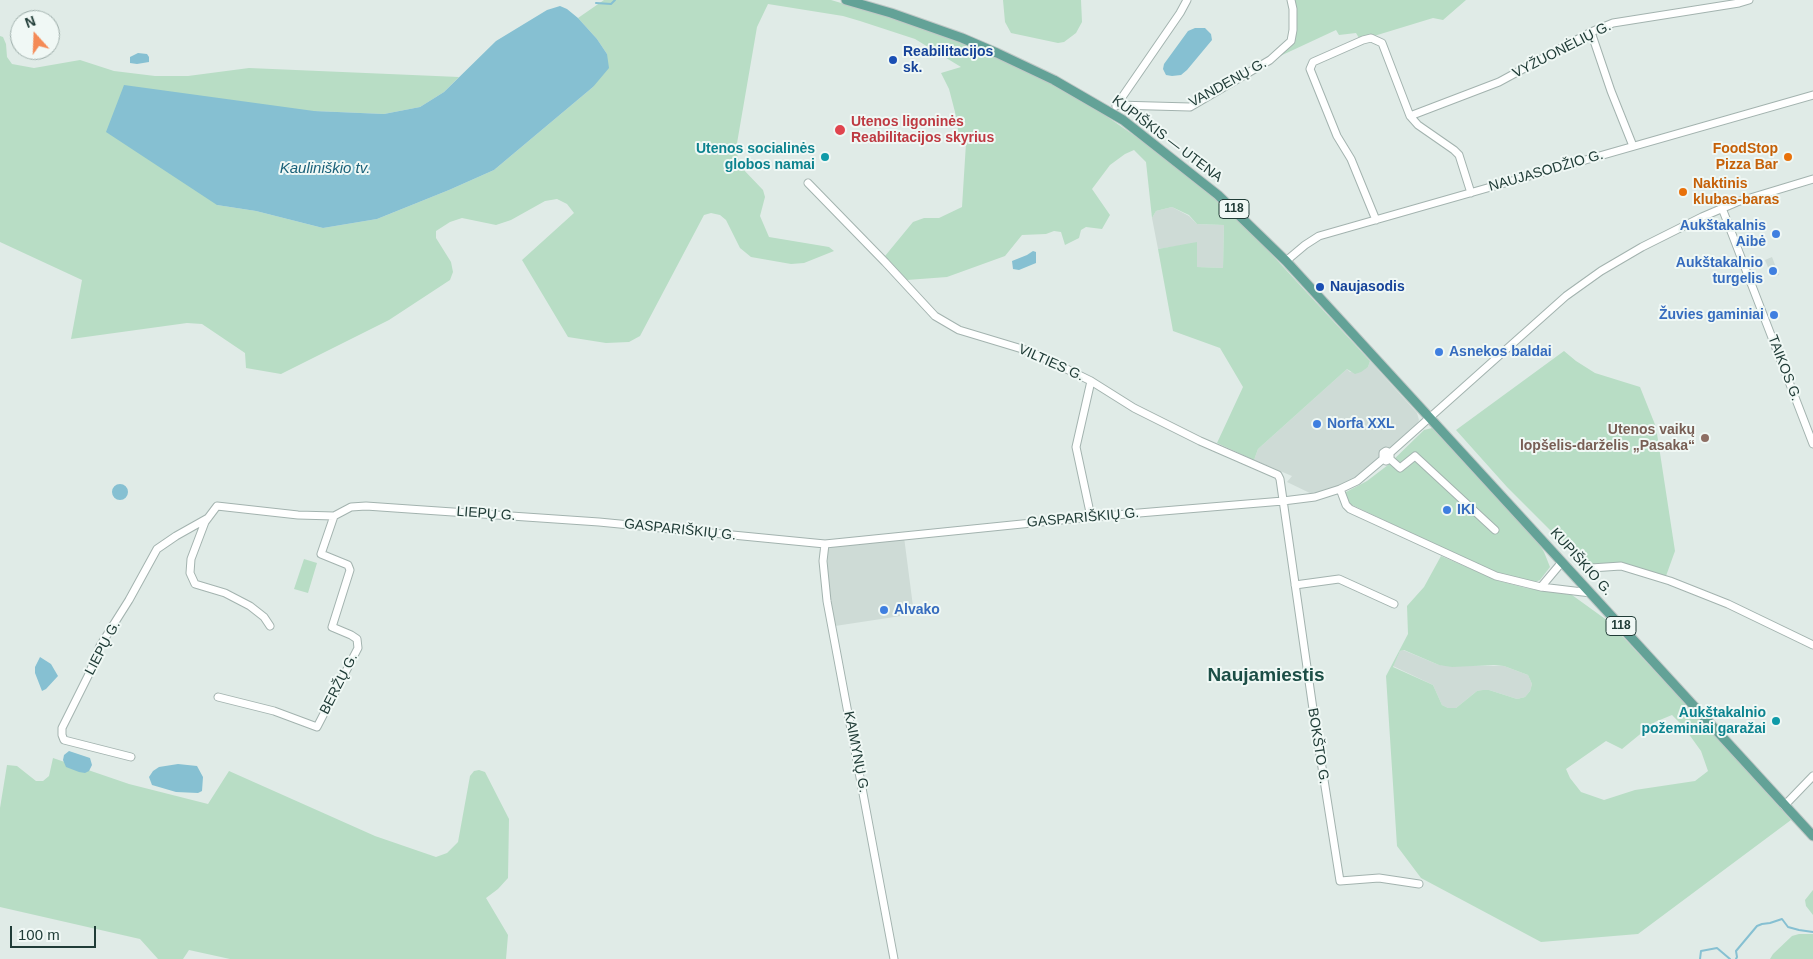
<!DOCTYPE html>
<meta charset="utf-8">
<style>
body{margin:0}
#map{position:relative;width:1813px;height:959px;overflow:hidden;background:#e0ebe7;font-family:Helvetica,sans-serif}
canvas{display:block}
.north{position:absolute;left:10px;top:10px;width:50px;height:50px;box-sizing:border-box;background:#f0f8f5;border:1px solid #9dada9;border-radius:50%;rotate:340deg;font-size:14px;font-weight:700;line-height:20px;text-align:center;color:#203c37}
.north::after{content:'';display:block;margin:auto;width:18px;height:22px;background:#f48a55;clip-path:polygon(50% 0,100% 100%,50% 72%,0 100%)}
.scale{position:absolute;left:10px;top:926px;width:86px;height:22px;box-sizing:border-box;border:2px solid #203c37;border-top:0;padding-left:6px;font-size:15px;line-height:18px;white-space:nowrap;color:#203c37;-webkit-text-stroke:4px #f0f8f5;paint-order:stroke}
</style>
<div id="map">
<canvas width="1813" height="959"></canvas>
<div class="north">N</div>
<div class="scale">100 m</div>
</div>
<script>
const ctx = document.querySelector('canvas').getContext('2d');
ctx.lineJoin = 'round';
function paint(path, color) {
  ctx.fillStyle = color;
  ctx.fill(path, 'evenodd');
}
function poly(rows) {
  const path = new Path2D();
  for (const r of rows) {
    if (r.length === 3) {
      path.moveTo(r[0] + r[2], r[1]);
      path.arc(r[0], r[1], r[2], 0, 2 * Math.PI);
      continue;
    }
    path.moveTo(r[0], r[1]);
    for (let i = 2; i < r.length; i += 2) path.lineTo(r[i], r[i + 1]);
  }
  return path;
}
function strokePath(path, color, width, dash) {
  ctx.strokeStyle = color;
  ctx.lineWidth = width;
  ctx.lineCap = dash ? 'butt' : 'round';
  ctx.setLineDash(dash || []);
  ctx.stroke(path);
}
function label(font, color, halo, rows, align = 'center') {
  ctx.font = font + ' Helvetica,sans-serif';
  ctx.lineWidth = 4;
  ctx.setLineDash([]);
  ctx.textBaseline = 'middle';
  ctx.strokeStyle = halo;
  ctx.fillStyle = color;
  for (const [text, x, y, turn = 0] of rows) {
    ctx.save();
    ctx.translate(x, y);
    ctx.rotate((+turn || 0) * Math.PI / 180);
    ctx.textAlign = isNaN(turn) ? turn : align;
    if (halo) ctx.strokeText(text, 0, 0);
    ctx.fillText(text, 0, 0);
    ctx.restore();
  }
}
paint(poly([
 [1172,207,1189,216,1197,224,1224,225,1223,268,1197,267,1197,243,1158,249,1152,218,1156,211],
 [1772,257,1779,275,1772,277,1765,260],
 [1370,361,1417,413,1419,420,1418,422,1365,472,1340,487,1314,495,1287,482,1292,476,1254,460,1258,449,1347,369,1350,372,1368,367],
 [904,537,914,614,835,626,829,596,827,550,829,547],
 [1403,650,1439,665,1504,666,1528,675,1532,684,1530,691,1525,697,1517,699,1489,690,1477,691,1456,708,1448,708,1442,705,1433,685,1393,666,1400,651]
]), '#cedbd6');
paint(poly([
 [604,0,831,0,912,24,960,40,1073,93,1181,168,1239,219,1370,361,1368,367,1361,372,1355,374,1347,369,1258,449,1254,460,1217,443,1243,387,1220,348,1173,331,1158,249,1197,242,1197,267,1223,268,1224,225,1197,224,1189,215,1172,207,1156,211,1152,218,1146,162,1134,150,1125,154,1110,165,1092,189,1110,215,1102,229,1086,227,1081,230,1079,238,1065,245,1061,232,1054,231,1046,234,1022,235,1005,256,947,277,907,280,885,256,913,222,924,218,939,218,962,207,966,143,959,136,955,112,949,89,941,73,961,67,915,39,860,21,843,16,768,4,757,27,736,149,738,158,742,168,763,190,765,197,760,216,769,237,829,247,834,251,804,263,791,264,751,257,740,248,726,220,720,215,711,213,704,215,640,336,629,342,606,343,568,337,522,260,574,213,567,204,557,199,545,201,511,220,496,225,462,218,450,222,436,231,436,238,451,262,453,272,450,280,389,320,281,374,246,368,245,353,202,324,187,323,71,339,82,280,0,242,0,36,3,37,6,44,7,57,12,64,34,68,80,60,114,71,155,76,188,76,249,68,459,77,444,92,420,107,384,114,314,111,217,205,256,211,323,228,377,219,449,190,494,170,593,87,607,54,597,39,578,18],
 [1003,0,1081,0,1082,22,1076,33,1064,42,1058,43,1011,33,1005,22],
 [1293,0,1466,0,1443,20,1433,18,1374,36,1359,38,1356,33,1339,35,1336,30,1278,57,1295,39,1297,23],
 [1564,351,1576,361,1595,373,1640,387,1656,427,1675,551,1666,576,1621,562,1592,565,1551,531,1507,487,1456,430],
 [1432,428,1539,544,1544,552,1550,567,1540,580,1533,583,1495,573,1350,504,1346,496,1346,492,1367,481,1388,465,1424,430],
 [1441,556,1499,581,1526,588,1572,595,1608,621,1708,728,1791,820,1638,934,1541,942,1421,878,1397,846,1386,676,1408,634,1407,606,1424,587],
 [1404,650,1439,665,1452,667,1494,665,1504,666,1528,675,1532,684,1530,691,1525,697,1517,699,1489,690,1483,690,1477,691,1456,708,1448,708,1442,705,1433,685,1393,667,1400,651],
 [1672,715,1683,726,1701,751,1708,771,1695,781,1635,790,1604,800,1581,792,1570,778,1566,769,1606,741,1622,749,1655,722],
 [304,559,317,563,308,593,294,589],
 [53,758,129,784,208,804,229,771,375,836,436,857,447,853,458,842,470,776,474,771,479,770,485,772,509,819,508,878,498,889,486,898,508,935,506,959,230,959,189,950,183,959,158,959,140,939,0,907,0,808,7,765,17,766,36,781,43,781,49,776],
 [1813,890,1813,915,1806,906,1805,900],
 [1799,934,1813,934,1813,959,1770,959,1773,954,1792,936]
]), '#b8ddc5');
paint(poly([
 [560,6,567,9,578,18,597,39,607,54,609,68,593,87,494,170,449,190,377,219,323,228,256,211,217,205,106,132,124,85,314,111,384,114,420,107,444,92,496,41,547,10],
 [1195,28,1205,28,1211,34,1212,40,1187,70,1181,75,1172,76,1166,75,1163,69,1164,64,1188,31],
 [138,53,147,54,149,57,149,62,137,64,130,63,130,57],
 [1033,251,1036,252,1036,263,1019,270,1013,269,1012,261,1027,255],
 [120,492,8],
 [40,657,51,664,58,676,46,689,42,691,35,673,35,667],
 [69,751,90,758,92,765,89,771,85,773,79,772,66,767,63,760,64,755],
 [178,764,197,766,203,777,202,791,198,793,176,792,152,785,149,777,153,771,159,767]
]), '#86c0d2');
strokePath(poly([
 [596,3,611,4,615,0],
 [1700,959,1701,951,1717,948,1730,959],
 [1736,959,1737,957,1736,951,1757,926,1762,924,1770,923,1782,919,1788,927,1799,930,1813,932]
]), '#86c0d2', 2);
const minor = poly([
 [1591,32,1611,91,1633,146],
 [1117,105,1190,107,1270,60,1291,41,1293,30,1293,9,1291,0],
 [1116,106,1180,13,1187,0],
 [1410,116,1499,82,1591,32,1613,23,1739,3,1749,0],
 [808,183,885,262,935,316,959,330,1032,352,1091,381,1134,408,1200,441,1278,475,1280,479,1315,723,1340,881,1379,878,1419,884],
 [1722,208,1813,444],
 [1376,220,1351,159,1337,136,1310,69,1313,62,1363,40,1371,38,1382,43,1410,116,1418,125,1454,150,1459,155,1471,193],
 [1286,261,1305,245,1319,236,1813,95],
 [1390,453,1566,296,1601,271,1642,247,1702,217,1737,202,1813,179],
 [1390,459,1390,453,1386,451,1383,453,1383,459,1386,461,1390,459,1400,468,1415,456,1495,530],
 [1340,489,1346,505,1350,509,1496,576,1541,587,1591,593],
 [1091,517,1076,447,1091,381],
 [825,544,823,561,827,601,894,959],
 [1591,568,1621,566,1670,581,1728,604,1813,645],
 [1295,585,1339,579,1394,604],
 [1541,587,1562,562],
 [270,626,264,617,250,606,225,593,195,584,190,573,191,559,205,522,217,506,298,515,334,516,351,507,366,506,409,509,599,522,825,544,1091,517,1283,501,1315,497,1340,489,1357,481,1383,459],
 [218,697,274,711,317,727,358,648,357,639,351,635,332,627,350,570,348,565,321,554,334,516],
 [131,757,64,740,62,735,62,728,89,674,100,646,129,600,157,549,176,536,208,518],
 [1784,806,1813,776]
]);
const major = poly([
 [846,0,891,13,962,38,997,53,1054,80,1123,120,1218,195,1286,261,1813,836]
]);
strokePath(minor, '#a3b3af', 9);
strokePath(major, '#c1c8c7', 11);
strokePath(minor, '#fff', 7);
strokePath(major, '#63a297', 9);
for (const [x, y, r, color] of [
 [893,60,5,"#1a4fb4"],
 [840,130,6,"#e0444e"],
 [825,157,5,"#0f9aa8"],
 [1788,157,5,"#e8710a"],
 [1683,192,5,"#e8710a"],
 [1776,234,5,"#3f7fe0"],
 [1773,271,5,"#3f7fe0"],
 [1320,287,5,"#1a4fb4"],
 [1774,315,5,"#3f7fe0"],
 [1439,352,5,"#3f7fe0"],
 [1317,424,5,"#3f7fe0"],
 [1705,438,5,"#8d6e63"],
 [1447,510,5,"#3f7fe0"],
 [884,610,5,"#3f7fe0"],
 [1776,721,5,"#0f9aa8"]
]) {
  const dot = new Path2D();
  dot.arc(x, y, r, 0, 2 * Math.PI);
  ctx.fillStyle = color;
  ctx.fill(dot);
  strokePath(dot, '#f0f8f5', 2);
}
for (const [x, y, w] of [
 [1234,209,30],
 [1621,626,30]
]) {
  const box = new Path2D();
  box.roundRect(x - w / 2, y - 9.5, w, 19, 4);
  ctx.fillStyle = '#f0f8f5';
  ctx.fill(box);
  strokePath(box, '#203c37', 1);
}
label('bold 12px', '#203c37', null, [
 ["118",1234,209],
 ["118",1621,626]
]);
label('14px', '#203c37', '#f0f8f5', [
 ["VYŽUONĖLIŲ G.",1562,50,-27],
 ["VANDENŲ G.",1228,83,-29],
 ["KUPIŠKIS — UTENA",1167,139,37],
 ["NAUJASODŽIO G.",1546,171,-16],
 ["VILTIES G.",1051,363,24],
 ["TAIKOS G.",1784,368,69],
 ["LIEPŲ G.",486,514,4],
 ["GASPARIŠKIŲ G.",1083,518,-5],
 ["GASPARIŠKIŲ G.",680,530,6],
 ["KUPIŠKIO G.",1581,562,48],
 ["LIEPŲ G.",103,648,-62],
 ["BERŽŲ G.",339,684,-63],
 ["BOKŠTO G.",1318,746,81],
 ["KAIMYNŲ G.",856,752,79]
]);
label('bold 14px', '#164399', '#f0f8f5', [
 ["Reabilitacijos",903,52],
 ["sk.",903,68],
 ["Naujasodis",1330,287]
], 'left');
label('bold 14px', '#be3a42', '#f0f8f5', [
 ["Utenos ligoninės",851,122],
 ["Reabilitacijos skyrius",851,138]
], 'left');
label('bold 14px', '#0d838f', '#f0f8f5', [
 ["Utenos socialinės",815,149],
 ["globos namai",815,165],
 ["Aukštakalnio",1766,713],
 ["požeminiai garažai",1766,729]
], 'right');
label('bold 14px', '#c56008', '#f0f8f5', [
 ["FoodStop",1778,149],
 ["Pizza Bar",1778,165],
 ["Naktinis",1693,184,"left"],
 ["klubas-baras",1693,200,"left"]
], 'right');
label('bold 14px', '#366cbe', '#f0f8f5', [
 ["Aukštakalnis",1766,226,"right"],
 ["Aibė",1766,242,"right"],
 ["Aukštakalnio",1763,263,"right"],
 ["turgelis",1763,279,"right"],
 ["Žuvies gaminiai",1764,315,"right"],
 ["Asnekos baldai",1449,352],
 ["Norfa XXL",1327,424],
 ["IKI",1457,510],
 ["Alvako",894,610]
], 'left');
label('bold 14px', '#785e54', '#f0f8f5', [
 ["Utenos vaikų",1695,430],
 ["lopšelis-darželis „Pasaka“",1695,446]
], 'right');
label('italic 15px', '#1a6179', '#f0f8f5', [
 ["Kauliniškio tv.",325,169]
]);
label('bold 19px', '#1c4e46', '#f0f8f5', [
 ["Naujamiestis",1266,676]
]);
</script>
